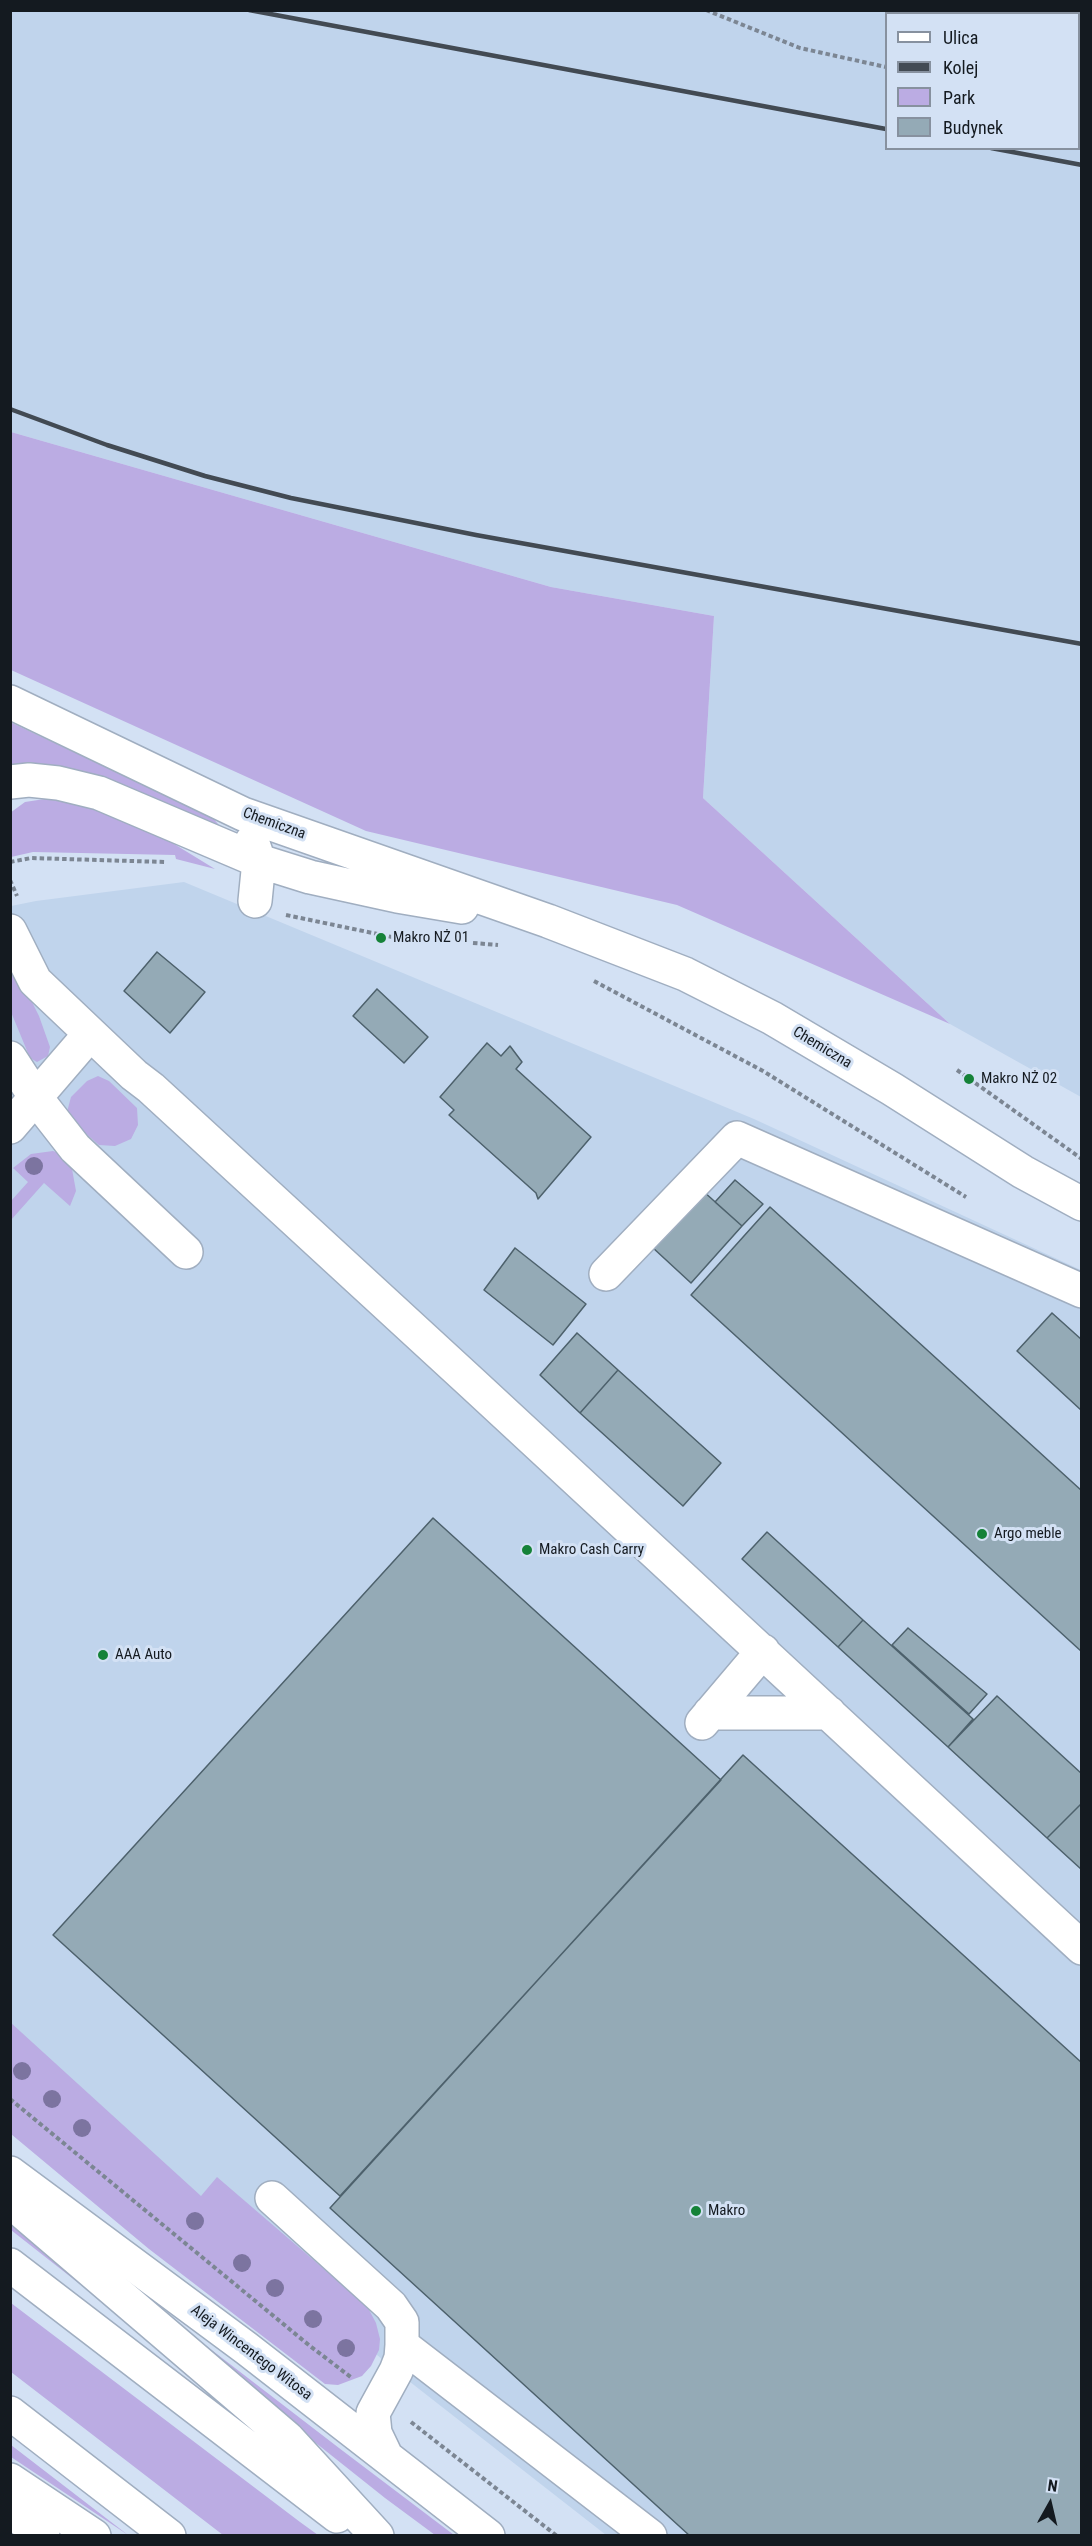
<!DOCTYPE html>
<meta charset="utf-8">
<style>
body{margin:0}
#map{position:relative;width:1092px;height:2546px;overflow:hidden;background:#d3e1f4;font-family:"Roboto Condensed",sans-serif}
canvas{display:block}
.frame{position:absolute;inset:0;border:12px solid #141a20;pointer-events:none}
.legend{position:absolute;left:885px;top:12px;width:195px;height:138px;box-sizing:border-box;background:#d3e1f4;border:2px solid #87919f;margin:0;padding:8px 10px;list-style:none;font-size:18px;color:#141a20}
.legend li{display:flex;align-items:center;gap:12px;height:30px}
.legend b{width:30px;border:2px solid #87919f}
.north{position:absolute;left:1020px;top:2474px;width:60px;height:60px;-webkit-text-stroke:4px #d3e1f4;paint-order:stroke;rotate:8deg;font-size:16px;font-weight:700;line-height:24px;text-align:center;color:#141a20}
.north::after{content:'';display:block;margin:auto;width:21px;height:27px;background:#141a20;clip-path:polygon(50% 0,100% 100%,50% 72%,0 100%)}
</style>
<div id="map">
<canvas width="1092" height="2546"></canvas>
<div class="frame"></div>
<ul class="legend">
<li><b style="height:8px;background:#fff"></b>Ulica</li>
<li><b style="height:8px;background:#424a53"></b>Kolej</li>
<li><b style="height:16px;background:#bbace3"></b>Park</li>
<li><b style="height:16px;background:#94aab6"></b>Budynek</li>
</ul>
<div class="north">N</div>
</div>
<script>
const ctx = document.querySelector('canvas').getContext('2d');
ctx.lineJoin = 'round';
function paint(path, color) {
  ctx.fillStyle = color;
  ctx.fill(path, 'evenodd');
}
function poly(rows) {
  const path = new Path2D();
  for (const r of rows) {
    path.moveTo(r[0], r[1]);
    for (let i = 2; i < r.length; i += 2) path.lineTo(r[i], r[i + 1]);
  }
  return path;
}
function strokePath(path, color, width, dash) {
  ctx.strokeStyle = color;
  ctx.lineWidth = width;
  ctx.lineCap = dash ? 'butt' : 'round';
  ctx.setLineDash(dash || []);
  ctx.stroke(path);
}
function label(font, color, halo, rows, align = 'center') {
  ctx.font = font + ' "Roboto Condensed",sans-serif';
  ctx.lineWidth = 6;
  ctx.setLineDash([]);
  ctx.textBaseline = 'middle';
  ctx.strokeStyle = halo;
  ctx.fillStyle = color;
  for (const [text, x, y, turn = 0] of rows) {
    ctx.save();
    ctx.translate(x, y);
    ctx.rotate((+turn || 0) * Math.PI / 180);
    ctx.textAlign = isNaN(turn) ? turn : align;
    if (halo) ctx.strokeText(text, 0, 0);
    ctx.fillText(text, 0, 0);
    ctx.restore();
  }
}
paint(poly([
 [10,11,1081,11,1081,1097,950,1024,703,798,714,616,551,587,11,432],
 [886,14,1078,14,1078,148,886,148],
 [184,882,754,1119,1081,1270,1081,2535,606,2535,396,2371,11,2045,11,906,36,901]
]), '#c0d4ec');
paint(poly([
 [11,432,551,587,714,616,703,798,950,1024,677,905,366,831,11,670],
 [10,722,212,817,225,832,40,767,12,765],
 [51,798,104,810,166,839,215,869,176,859,175,855,33,852,11,857,10,813,25,802],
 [11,960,39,1016,50,1047,48,1056,37,1062,30,1058,11,1012],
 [98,1076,109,1081,137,1108,138,1125,131,1139,115,1146,99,1145,69,1119,67,1112,71,1097,87,1081],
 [53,1151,63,1155,72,1169,76,1191,70,1206,44,1183,11,1220,11,1201,28,1182,13,1168,31,1154],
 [10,2022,201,2196,217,2177,367,2306,376,2323,380,2339,379,2350,371,2366,362,2376,338,2385,325,2384,149,2249,11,2134],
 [11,2219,114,2311,11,2230],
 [11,2303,300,2522,318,2535,223,2535,11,2372],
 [157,2308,339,2448,454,2535,435,2535,385,2498,302,2432],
 [11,2445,128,2535,11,2457]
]), '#bbace3');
const building = poly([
 [157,952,205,992,170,1033,124,991,157,952],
 [377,989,428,1037,404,1063,353,1016,377,989],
 [487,1043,501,1056,510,1046,522,1062,516,1069,591,1137,538,1199,536,1193,449,1115,454,1110,440,1097,487,1043],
 [735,1180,763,1204,742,1226,715,1202,735,1180],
 [703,1191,742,1226,691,1283,652,1247,703,1191],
 [770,1207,1082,1491,1082,1652,691,1295,770,1207],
 [515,1248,586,1304,553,1345,484,1290,515,1248],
 [1052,1313,1082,1340,1082,1411,1017,1351,1052,1313],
 [577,1333,618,1370,580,1413,540,1375,577,1333],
 [618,1370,721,1463,683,1506,580,1413,618,1370],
 [433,1518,721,1780,340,2196,53,1935,433,1518],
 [767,1532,863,1620,838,1647,742,1559,767,1532],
 [863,1620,973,1719,948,1747,838,1647,863,1620],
 [908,1628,987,1694,969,1714,892,1645,908,1628],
 [997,1696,1082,1774,1082,1803,1047,1838,948,1747,997,1696],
 [743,1755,1082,2063,1082,2536,690,2536,330,2208,743,1755],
 [1082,1803,1082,1870,1047,1838,1082,1803]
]);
paint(building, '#94aab6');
strokePath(building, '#4d616c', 1.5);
const minor = poly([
 [10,702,243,814,548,921,685,974,772,1018,892,1089,1023,1172,1082,1204],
 [10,782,29,780,58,783,99,793,259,861,310,877,397,896,462,907],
 [252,841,259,861,255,901],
 [10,931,35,981,134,1075,151,1088,473,1384,1082,1948],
 [10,1058,36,1098,75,1148,186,1252],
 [10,1127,90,1034],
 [606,1274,737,1138,1082,1291],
 [710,1713,829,1713],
 [702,1723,763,1651],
 [10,2173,246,2348,488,2536],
 [272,2198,391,2306,402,2322,402,2345,650,2536],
 [386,2456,375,2433,373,2413,396,2371,401,2358,402,2345],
 [10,2510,43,2536]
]);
const major = poly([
 [10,2197,25,2214,287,2438,377,2536],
 [10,2265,337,2516],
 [10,2413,169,2536],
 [10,2480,94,2536]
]);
strokePath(minor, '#a0aec0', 36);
strokePath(major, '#a0aec0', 36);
strokePath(poly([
 [706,10,800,48,886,67],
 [1078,89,1082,89],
 [10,862,31,858,165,862],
 [10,880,17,896],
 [286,915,392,937,418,939],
 [473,943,498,945],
 [594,981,763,1071,966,1197],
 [957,1070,1082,1159],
 [10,2099,310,2346,352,2378],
 [411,2422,557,2536]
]), '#7c8693', 4, [4.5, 3]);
strokePath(minor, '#fff', 33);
strokePath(major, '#fff', 33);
strokePath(poly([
 [249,10,886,129],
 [991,148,1082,165],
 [10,409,107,445,205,476,291,498,476,535,1082,644]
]), '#424a53', 4.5);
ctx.fillStyle = '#7c74a0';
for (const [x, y] of [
 [34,1166],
 [22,2071],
 [52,2099],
 [82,2128],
 [195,2221],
 [242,2263],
 [275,2288],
 [313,2319],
 [346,2348]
]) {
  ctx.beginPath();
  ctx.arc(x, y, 9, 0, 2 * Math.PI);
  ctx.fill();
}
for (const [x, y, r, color] of [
 [381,938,6,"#158238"],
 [969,1079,6,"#158238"],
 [982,1534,6,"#158238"],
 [527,1550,6,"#158238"],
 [103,1655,6,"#158238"],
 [696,2211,6,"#158238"]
]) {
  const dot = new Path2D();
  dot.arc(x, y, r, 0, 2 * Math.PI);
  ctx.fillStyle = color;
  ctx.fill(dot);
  strokePath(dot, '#d3e1f4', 2);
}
label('15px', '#141a20', '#d3e1f4', [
 ["Chemiczna",274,824,20],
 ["Chemiczna",822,1048,31],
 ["Aleja Wincentego Witosa",251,2353,37]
]);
label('15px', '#141a20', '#d3e1f4', [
 ["Makro NŻ 01",393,938],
 ["Makro NŻ 02",981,1079],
 ["Argo meble",994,1534],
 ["Makro Cash Carry",539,1550],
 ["AAA Auto",115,1655],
 ["Makro",708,2211]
], 'left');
</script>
